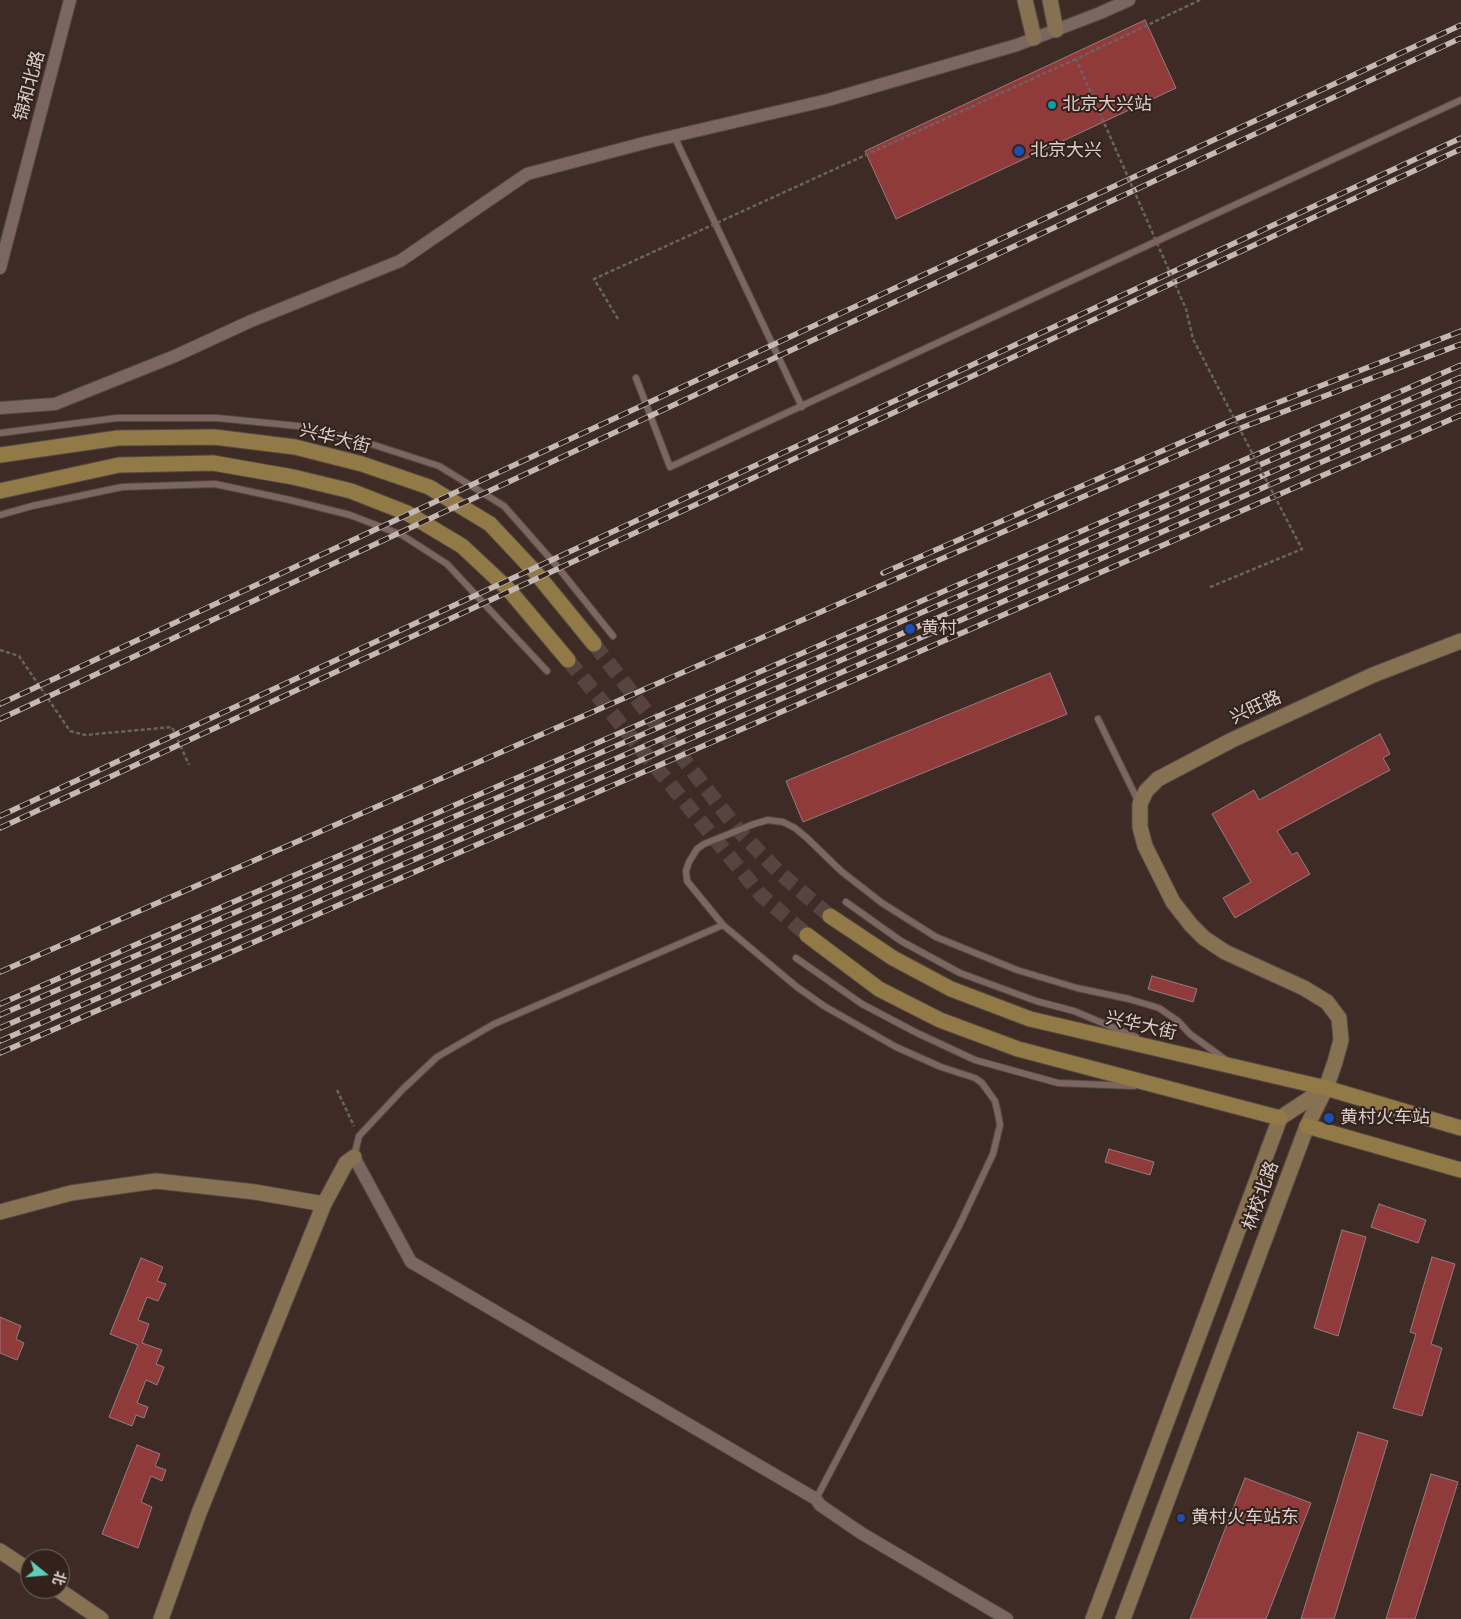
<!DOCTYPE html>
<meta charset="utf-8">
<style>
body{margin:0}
#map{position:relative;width:1461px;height:1619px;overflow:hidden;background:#3d2c26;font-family:Bitter,"Noto Sans SC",serif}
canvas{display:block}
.north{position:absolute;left:20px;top:1549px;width:50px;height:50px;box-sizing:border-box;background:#33221c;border:1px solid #766762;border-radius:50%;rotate:107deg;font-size:14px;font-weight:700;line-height:20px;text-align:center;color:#dbcfcb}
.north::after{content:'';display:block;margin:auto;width:18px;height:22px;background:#5bcebc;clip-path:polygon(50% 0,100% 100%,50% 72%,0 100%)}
</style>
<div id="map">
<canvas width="1461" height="1619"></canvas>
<div class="north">北</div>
</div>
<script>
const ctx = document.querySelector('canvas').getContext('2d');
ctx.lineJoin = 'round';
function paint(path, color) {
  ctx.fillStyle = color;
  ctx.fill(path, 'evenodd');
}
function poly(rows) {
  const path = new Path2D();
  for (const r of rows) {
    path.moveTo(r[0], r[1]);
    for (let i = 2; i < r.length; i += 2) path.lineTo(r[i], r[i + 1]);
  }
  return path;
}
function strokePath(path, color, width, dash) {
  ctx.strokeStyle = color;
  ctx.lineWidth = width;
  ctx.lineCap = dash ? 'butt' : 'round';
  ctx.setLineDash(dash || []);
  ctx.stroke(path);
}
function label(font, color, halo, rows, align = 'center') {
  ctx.font = font + ' Bitter,"Noto Sans SC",serif';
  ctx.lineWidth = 4;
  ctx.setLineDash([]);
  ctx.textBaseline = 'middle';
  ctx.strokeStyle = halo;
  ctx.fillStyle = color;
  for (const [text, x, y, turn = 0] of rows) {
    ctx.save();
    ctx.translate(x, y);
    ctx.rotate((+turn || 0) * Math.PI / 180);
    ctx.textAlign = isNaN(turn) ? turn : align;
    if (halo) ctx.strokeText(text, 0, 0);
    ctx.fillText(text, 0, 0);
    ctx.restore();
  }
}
const building = poly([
 [1145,20,1176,88,896,219,865,151,1145,20],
 [1050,673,1067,714,803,822,786,781,1050,673],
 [1380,734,1390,754,1383,758,1390,770,1277,831,1292,855,1297,852,1310,874,1235,918,1223,898,1251,882,1212,814,1254,790,1259,800,1380,734],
 [1152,976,1197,989,1193,1002,1148,989,1152,976],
 [1109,1149,1154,1162,1150,1175,1105,1162,1109,1149],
 [1379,1204,1426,1220,1418,1243,1371,1227,1379,1204],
 [1342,1230,1366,1237,1338,1336,1314,1328,1342,1230],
 [1432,1257,1455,1264,1431,1344,1442,1348,1422,1416,1393,1408,1416,1334,1410,1332,1432,1257],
 [141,1258,163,1267,157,1281,166,1284,158,1301,147,1297,138,1320,149,1324,142,1343,162,1350,156,1364,164,1367,157,1385,146,1380,137,1403,148,1407,144,1418,136,1415,132,1426,109,1417,138,1345,110,1334,141,1258],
 [0,1317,21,1326,16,1339,24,1343,17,1360,0,1353,0,1317],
 [1358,1432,1388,1441,1334,1619,1301,1619,1358,1432],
 [137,1445,160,1454,155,1466,166,1470,162,1481,151,1476,141,1502,152,1507,138,1548,102,1534,137,1445],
 [1431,1474,1458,1482,1415,1619,1386,1619,1431,1474],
 [1245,1478,1311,1503,1266,1619,1190,1619,1245,1478]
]);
paint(building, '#913a3c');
strokePath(building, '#947d7c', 1);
strokePath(poly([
 [594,644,739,831,781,874,830,916],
 [568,660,761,895,807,935]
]), '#55443f', 15, [15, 8]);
const lane = poly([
 [674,136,802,407],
 [636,378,670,467,1461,100],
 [0,433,117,418,217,418,298,426,368,443,439,466,504,506,556,565,613,636],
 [0,515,32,506,122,487,215,484,290,500,350,515,402,535,447,564,547,671],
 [1098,719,1139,803],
 [846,902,901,941,960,973,1036,1001,1074,1011,1136,1037],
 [796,958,862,1004,917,1033,975,1060,1058,1083,1134,1086],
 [354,1157,359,1136,403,1089,437,1057,494,1024,723,925],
 [816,1499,959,1226,993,1154,1000,1125,998,1114,995,1101,982,1083,975,1078,941,1067,896,1047,824,1006,797,987,723,925,687,881,686,871,689,862,697,849,704,844,754,824,768,820,783,822,795,828,807,838,841,871,882,903,936,937,1017,970,1077,988,1129,999,1159,1008,1178,1021,1190,1034,1226,1060]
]);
const street = poly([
 [0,268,70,0],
 [0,408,55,404,175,356,251,321,400,261,527,174,648,142,828,100,1017,45,1100,13,1129,0],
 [354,1157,411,1262,816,1499,820,1505,861,1533,1007,1619]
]);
const secondary = poly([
 [1025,0,1034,38],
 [1050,0,1056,30],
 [1280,1118,1324,1089],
 [0,1212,71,1193,156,1181,255,1192,324,1204],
 [0,1551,30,1571],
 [57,1589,101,1619],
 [161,1619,199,1513,324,1204,346,1163,354,1157],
 [1093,1619,1280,1118],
 [1123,1619,1307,1126,1326,1088,1335,1062,1341,1040,1339,1018,1327,1002,1304,988,1225,952,1204,938,1191,925,1173,902,1145,846,1140,827,1140,804,1146,791,1158,779,1232,740,1373,675,1461,641]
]);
const primary = poly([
 [0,455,118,438,214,437,295,447,362,464,429,487,490,524,536,573,594,644],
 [0,491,119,465,213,463,293,477,351,491,407,513,462,546,509,590,568,660],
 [830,916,893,958,951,989,1030,1019,1326,1088,1461,1128],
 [807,935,879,989,940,1020,1018,1049,1280,1118],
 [1307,1126,1461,1170]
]);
strokePath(lane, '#574843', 8);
strokePath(street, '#574843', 14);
strokePath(secondary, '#574843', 17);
strokePath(primary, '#574843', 17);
strokePath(poly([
 [0,650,19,656,70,731,85,735,172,727,189,765],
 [337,1090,354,1126]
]), '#70615c', 2.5, [4, 2.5]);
strokePath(lane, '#7b6760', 6);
strokePath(street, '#7b6760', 12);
strokePath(secondary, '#867153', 15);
strokePath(primary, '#917a46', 15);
const rail = poly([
 [883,573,1228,422,1461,331],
 [0,704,1461,25],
 [0,719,1461,38],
 [0,816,1461,138],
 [0,828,1461,149],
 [0,972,1233,431,1461,344],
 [0,1004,1461,365],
 [0,1015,1461,377],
 [0,1028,1461,389],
 [0,1041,1461,401],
 [0,1053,1461,415]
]);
strokePath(rail, '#c5b8b4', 5.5);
strokePath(rail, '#33221c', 4, [11]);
strokePath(poly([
 [1200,0,1076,59,1186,309,1193,339,1302,549,1208,588],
 [618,319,594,279,1076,59]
]), '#70615c', 2.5, [4, 2.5]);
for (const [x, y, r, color] of [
 [1052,105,5,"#0f9aa8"],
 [1019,151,6,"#1a4fb4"],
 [910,629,6,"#1a4fb4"],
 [1329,1118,6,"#1a4fb4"],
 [1181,1518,5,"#1a4fb4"]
]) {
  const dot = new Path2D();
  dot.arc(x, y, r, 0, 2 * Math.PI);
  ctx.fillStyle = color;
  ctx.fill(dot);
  strokePath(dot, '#33221c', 2);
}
label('18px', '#dbcfcb', '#33221c', [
 ["锦和北路",30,86,-75],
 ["兴华大街",335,439,14],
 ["兴旺路",1256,708,-25],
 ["兴华大街",1141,1026,13],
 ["林校北路",1261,1196,-70]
]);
label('18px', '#dbcfcb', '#33221c', [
 ["北京大兴站",1062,105],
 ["北京大兴",1030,151],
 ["黄村",921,629],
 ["黄村火车站",1340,1118],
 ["黄村火车站东",1191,1518]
], 'left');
</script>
